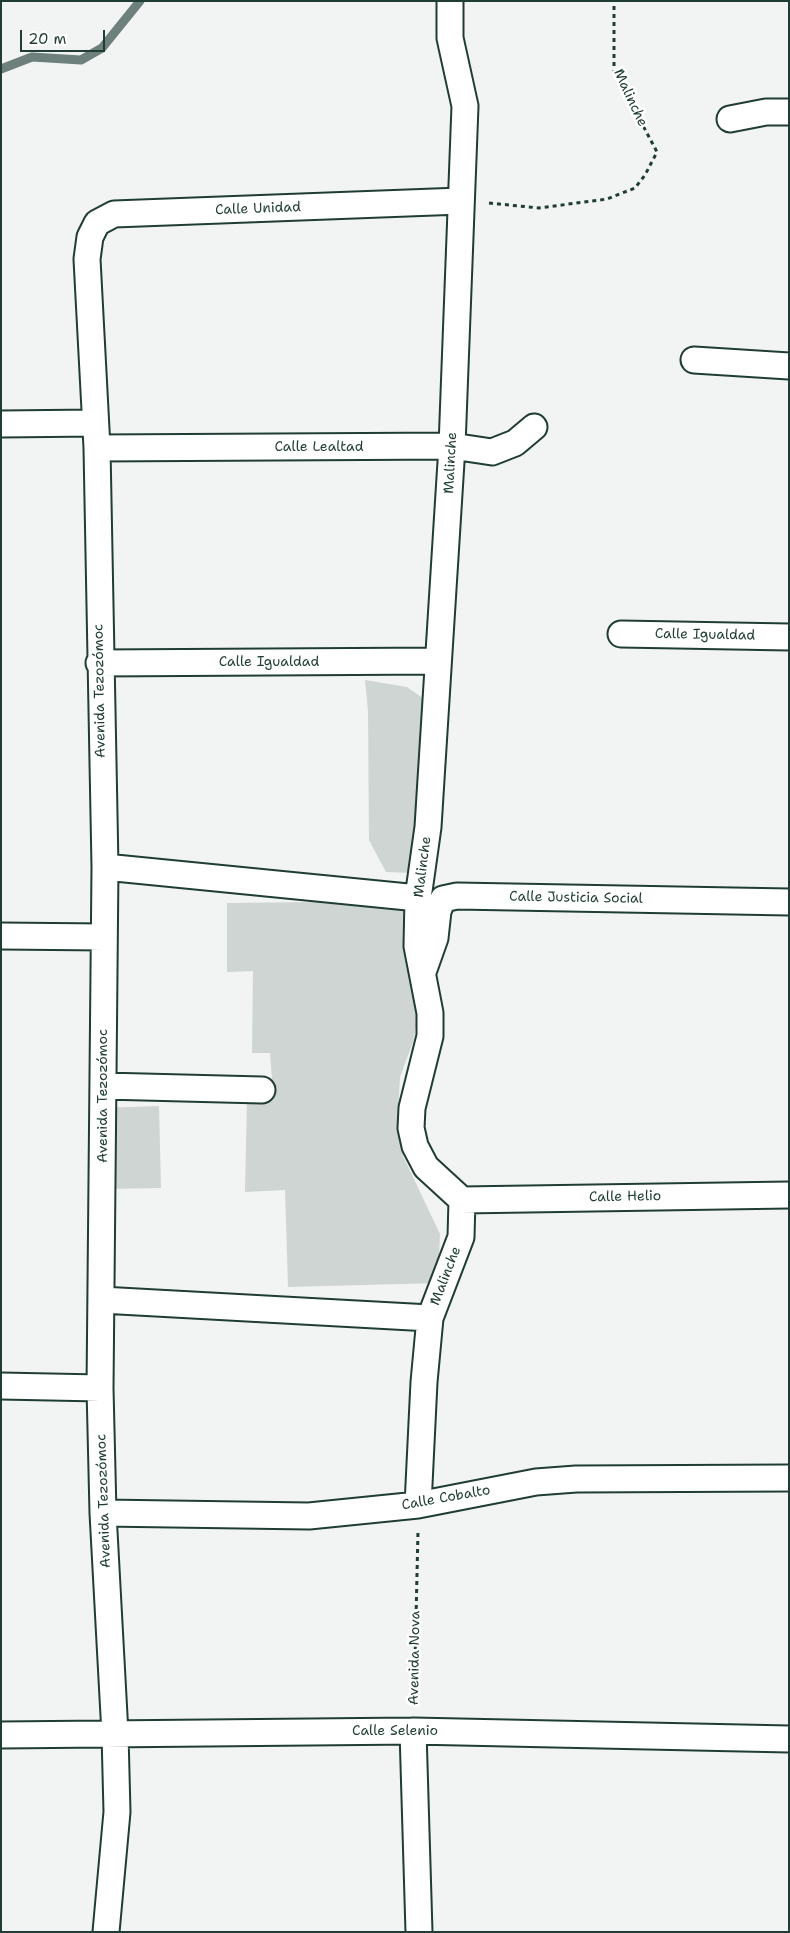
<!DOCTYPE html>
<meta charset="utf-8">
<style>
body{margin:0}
#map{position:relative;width:790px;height:1933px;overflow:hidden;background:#f2f3f3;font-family:"Shantell Sans",sans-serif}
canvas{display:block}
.frame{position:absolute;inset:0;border:2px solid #1f3d34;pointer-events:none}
.scale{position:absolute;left:20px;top:30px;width:85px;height:22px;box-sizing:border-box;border:2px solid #1f3d34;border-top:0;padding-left:6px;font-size:15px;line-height:18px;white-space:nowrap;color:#1f3d34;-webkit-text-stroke:4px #fff;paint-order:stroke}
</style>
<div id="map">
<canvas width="790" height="1933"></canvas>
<div class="frame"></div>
<div class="scale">20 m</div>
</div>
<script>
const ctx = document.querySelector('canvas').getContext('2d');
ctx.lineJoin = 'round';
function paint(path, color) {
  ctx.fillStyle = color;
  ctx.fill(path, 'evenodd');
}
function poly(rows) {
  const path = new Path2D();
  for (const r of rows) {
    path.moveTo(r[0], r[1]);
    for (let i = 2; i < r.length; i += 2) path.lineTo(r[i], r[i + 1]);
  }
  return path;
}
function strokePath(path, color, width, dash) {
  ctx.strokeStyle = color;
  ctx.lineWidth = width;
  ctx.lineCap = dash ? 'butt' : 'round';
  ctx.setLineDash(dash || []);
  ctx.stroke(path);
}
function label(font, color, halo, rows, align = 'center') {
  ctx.font = font + ' "Shantell Sans",sans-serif';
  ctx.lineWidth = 5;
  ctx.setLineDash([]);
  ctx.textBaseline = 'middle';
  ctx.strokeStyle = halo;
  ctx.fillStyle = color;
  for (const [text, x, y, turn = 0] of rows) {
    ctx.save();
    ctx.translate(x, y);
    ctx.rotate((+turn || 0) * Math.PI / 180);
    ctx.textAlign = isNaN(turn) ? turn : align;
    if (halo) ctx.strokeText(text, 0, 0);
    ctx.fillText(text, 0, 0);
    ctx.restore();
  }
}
paint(poly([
 [365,680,407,687,427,701,415,873,386,872,369,840,368,711],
 [409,901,404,946,418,1018,413,1042,400,1077,398,1112,403,1156,440,1234,438,1283,288,1287,285,1190,245,1192,247,1097,273,1093,270,1053,252,1053,253,971,227,972,227,903],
 [159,1106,161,1188,106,1189,103,1108]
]), '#ced5d3');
strokePath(poly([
 [1,69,32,57,81,60,102,48,140,1]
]), '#6d807b', 9);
const street = poly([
 [450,1,450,38,465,106,452,446,428,827,418,898,417,946,430,1013,430,1036,412,1108,411,1128,415,1146,426,1167,462,1200],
 [730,119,766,112,789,112],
 [694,360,789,366],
 [1,424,95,423],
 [97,448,452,446,492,452,515,443,534,427],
 [621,634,789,637],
 [99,663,438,661],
 [105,867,418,898],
 [1,936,104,937],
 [423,972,435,938,438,911,443,899,457,896,789,902],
 [104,1086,262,1090],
 [462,1200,789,1195],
 [101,1300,430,1318],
 [1,1386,100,1388],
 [418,1505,424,1382,430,1318,461,1237,462,1200],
 [103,1513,309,1516,418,1505,536,1482,576,1479,789,1478],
 [413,1731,419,1932],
 [1,1735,413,1731,789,1739],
 [106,1932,117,1812,115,1734,103,1513,100,1388,105,867,97,448,87,259,90,237,97,223,114,214,461,201]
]);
strokePath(street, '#1f3d34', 29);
strokePath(poly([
 [489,203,539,208,607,199,635,188,645,175,657,152,614,71,614,1],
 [414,1705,418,1531]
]), '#1f3d34', 3, [4, 4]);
strokePath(street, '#fff', 25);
label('14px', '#1f3d34', '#fff', [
 ["Malinche",630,98,65],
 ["Calle Unidad",258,209,-2],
 ["Calle Lealtad",319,447],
 ["Malinche",451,463,-87],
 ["Calle Igualdad",705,635,1],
 ["Calle Igualdad",269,662],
 ["Avenida Tezozómoc",100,691,-91],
 ["Malinche",423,867,-83],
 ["Calle Justicia Social",576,898,1],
 ["Avenida Tezozómoc",103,1096,-90],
 ["Calle Helio",625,1197,-1],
 ["Malinche",446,1276,-69],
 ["Calle Cobalto",446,1498,-10],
 ["Avenida Tezozómoc",104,1501,-92],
 ["Avenida Nova",415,1658,-89],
 ["Calle Selenio",395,1731]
]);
</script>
